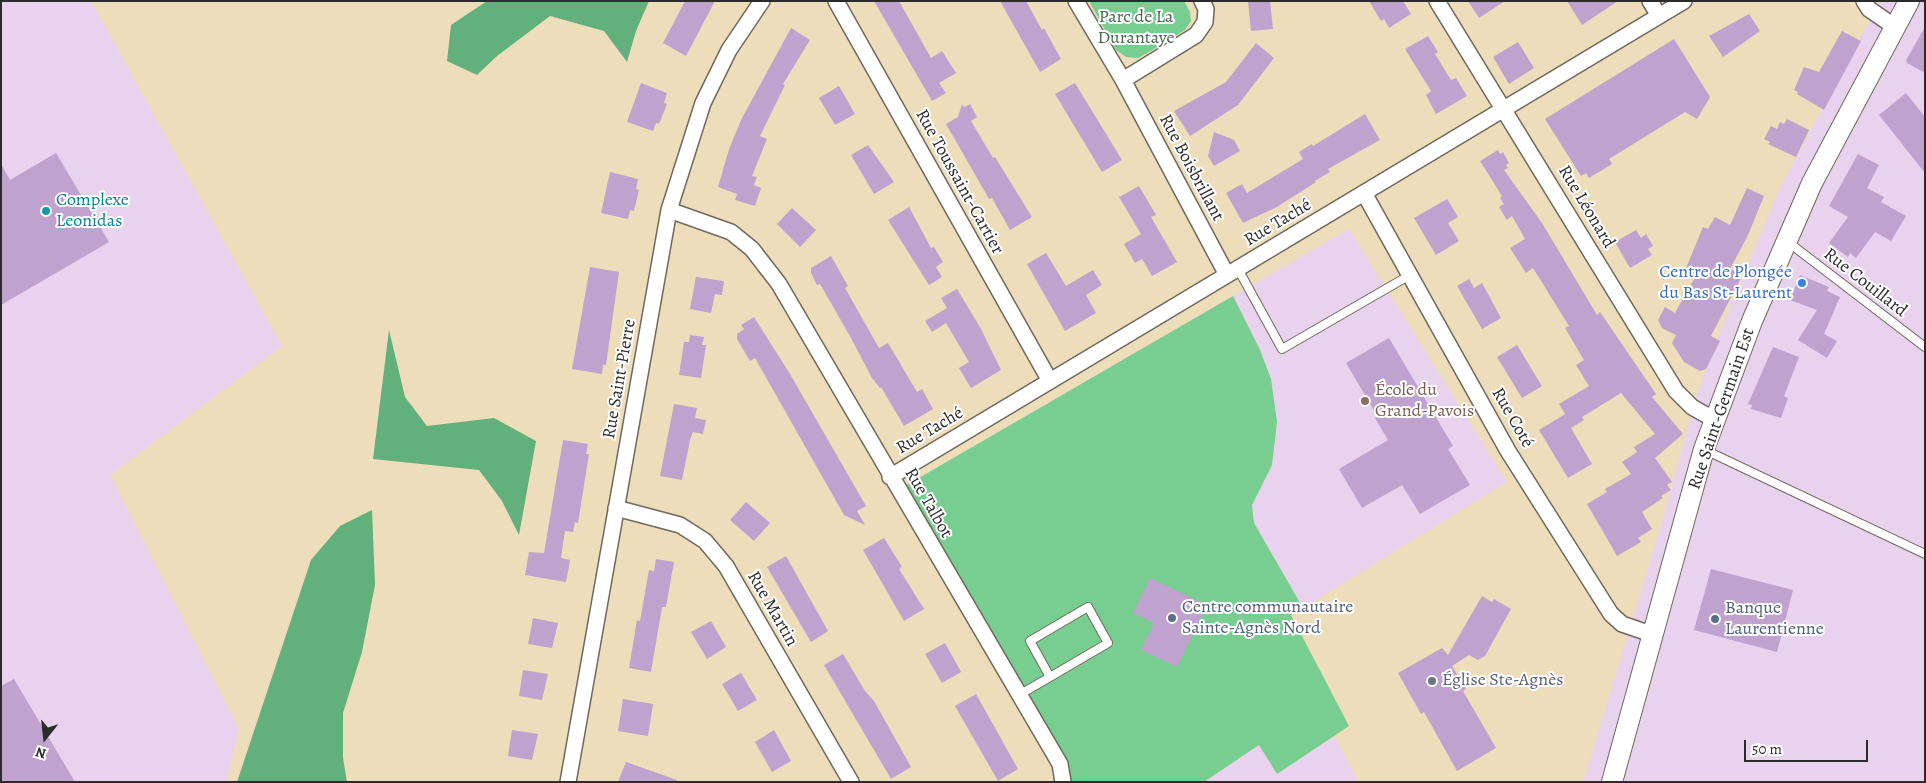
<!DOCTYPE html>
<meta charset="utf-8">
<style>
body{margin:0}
#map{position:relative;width:1926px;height:783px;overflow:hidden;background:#edb;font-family:Alegreya,serif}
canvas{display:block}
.frame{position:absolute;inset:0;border:2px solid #2b2b2b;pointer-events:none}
.north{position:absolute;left:20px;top:713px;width:50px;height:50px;-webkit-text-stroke:4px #fff;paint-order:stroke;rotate:196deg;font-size:14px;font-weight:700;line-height:20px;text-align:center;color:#2b2b2b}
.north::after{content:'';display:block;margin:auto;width:18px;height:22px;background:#2b2b2b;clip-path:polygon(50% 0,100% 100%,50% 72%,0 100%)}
.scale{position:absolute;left:1744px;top:740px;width:124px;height:22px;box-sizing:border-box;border:2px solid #2b2b2b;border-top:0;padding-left:6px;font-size:15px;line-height:18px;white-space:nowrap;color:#2b2b2b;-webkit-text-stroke:4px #fff;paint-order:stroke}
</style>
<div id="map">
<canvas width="1926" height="783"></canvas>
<div class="frame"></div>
<div class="north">N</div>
<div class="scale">50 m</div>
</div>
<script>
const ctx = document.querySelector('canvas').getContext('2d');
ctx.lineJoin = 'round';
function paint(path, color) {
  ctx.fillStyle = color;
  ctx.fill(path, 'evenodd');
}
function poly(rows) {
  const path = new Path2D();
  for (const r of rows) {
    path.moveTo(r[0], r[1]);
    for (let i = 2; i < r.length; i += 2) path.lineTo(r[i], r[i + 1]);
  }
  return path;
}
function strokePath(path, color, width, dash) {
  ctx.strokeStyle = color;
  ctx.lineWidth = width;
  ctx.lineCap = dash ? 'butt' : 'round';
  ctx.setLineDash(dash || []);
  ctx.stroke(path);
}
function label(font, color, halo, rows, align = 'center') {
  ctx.font = font + ' Alegreya,serif';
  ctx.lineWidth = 4;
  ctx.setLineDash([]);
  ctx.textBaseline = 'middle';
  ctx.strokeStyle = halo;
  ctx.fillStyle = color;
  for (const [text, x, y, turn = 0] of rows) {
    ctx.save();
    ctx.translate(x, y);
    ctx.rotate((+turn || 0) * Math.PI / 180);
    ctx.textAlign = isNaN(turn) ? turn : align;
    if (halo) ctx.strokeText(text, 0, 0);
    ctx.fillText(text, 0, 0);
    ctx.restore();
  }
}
paint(poly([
 [1,1,91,1,282,346,110,475,239,729,226,782,1,782],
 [1880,1,1925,1,1925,782,1583,782,1661,526,1698,391,1719,334,1779,190],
 [1349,229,1507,482,1303,608,1254,523,1252,505,1272,465,1277,422,1271,379,1260,350,1233,296],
 [1334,736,1359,782,1204,782,1259,745,1277,774]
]), '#e8d2ee');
paint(poly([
 [1089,1,1184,1,1190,12,1191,21,1185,30,1151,51,1138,58,1126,57,1116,50],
 [1233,296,1260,350,1271,379,1277,422,1272,465,1252,505,1254,523,1303,608,1291,615,1349,726,1277,774,1259,745,1204,782,1067,782,905,486]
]), '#78cd91');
paint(poly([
 [487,1,649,1,636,31,627,62,604,31,550,16,497,56,477,75,447,61,451,25],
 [389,330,405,397,427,426,494,418,536,441,519,535,502,501,479,470,373,459],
 [372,510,375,585,362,652,343,713,343,758,347,782,237,782,311,560,340,526]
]), '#62b07b');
paint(poly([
 [685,1,715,1,686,56,663,43],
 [874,1,899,1,931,58,942,51,956,73,939,83,946,93,932,101],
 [1000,1,1026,1,1042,30,1044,28,1061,59,1040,72],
 [1248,1,1270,1,1273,29,1251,31],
 [1369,1,1403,1,1411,14,1389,28,1384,19,1381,21],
 [1468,1,1505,1,1479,18],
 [1567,1,1618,1,1582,25],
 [1749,14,1760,31,1723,57,1709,36],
 [1925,27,1925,73,1907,63,1906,60],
 [791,28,810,40,783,84,785,85,760,136,767,139,752,176,757,177,754,185,761,188,755,206,735,200,737,194,718,187,729,149,742,118],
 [1842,31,1861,41,1824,110,1797,94,1798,92,1794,90,1804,67,1819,72],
 [1428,36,1438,52,1435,54,1451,80,1456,78,1467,96,1436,114,1426,95,1431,91,1405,49],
 [1674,39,1710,97,1697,119,1685,112,1609,159,1612,164,1589,178,1586,173,1581,176,1545,119],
 [1518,42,1534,68,1509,84,1493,57],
 [1256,43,1274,58,1238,105,1190,136,1174,111,1226,82],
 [641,83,667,93,664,103,667,104,659,124,656,123,653,131,627,122],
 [1075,83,1122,160,1102,172,1055,94],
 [839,86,855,114,835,125,819,98],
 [1906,93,1925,117,1925,173,1879,115],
 [962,104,964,107,970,104,977,117,971,121,993,158,995,157,1032,217,1010,230,992,198,989,199,946,124,958,117],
 [1365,114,1380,140,1328,169,1330,172,1315,181,1316,182,1277,207,1243,223,1226,193,1242,184,1247,193,1303,159,1299,152,1312,144,1313,146],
 [1787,119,1809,130,1796,157,1768,144,1770,142,1764,139,1771,126,1777,129,1780,122,1784,124],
 [1214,132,1234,140,1240,151,1214,166,1208,156],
 [868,145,894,182,874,194,851,155],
 [1498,150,1500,154,1503,152,1509,163,1506,165,1508,168,1504,170,1542,223,1597,315,1600,312,1656,394,1652,397,1683,434,1655,458,1672,482,1667,485,1671,490,1661,496,1663,498,1642,512,1652,529,1638,538,1641,542,1617,556,1587,504,1607,492,1605,489,1631,474,1622,462,1637,452,1634,447,1655,434,1621,393,1582,417,1584,420,1571,428,1592,464,1568,478,1539,430,1565,414,1559,404,1589,386,1576,365,1584,360,1565,328,1569,326,1533,268,1526,273,1510,248,1525,239,1512,216,1507,220,1499,207,1504,204,1500,198,1502,196,1480,161],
 [56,153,109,242,1,305,1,164,10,180],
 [1858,154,1879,165,1867,188,1884,197,1881,202,1906,216,1891,241,1875,232,1856,258,1850,253,1848,257,1829,243,1848,217,1829,206],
 [610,172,638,179,636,189,639,190,634,211,630,210,628,219,601,213],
 [1139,186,1156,215,1151,217,1177,262,1152,276,1142,259,1135,263,1124,244,1141,234,1119,197],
 [1747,188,1764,196,1748,235,1730,269,1740,273,1738,277,1741,278,1711,336,1720,341,1706,369,1700,371,1684,362,1672,343,1676,335,1662,328,1658,320,1665,307,1675,313,1695,277,1684,273,1703,227,1708,229,1715,217,1730,225],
 [1447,199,1458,217,1448,223,1459,241,1436,255,1414,218],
 [909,207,931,248,934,247,943,262,936,267,942,277,929,285,888,220],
 [792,208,816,230,800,247,777,224],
 [1636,230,1641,238,1646,234,1653,246,1648,249,1652,255,1630,268,1615,242],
 [1046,253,1066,286,1093,270,1102,285,1086,295,1096,313,1065,331,1027,264],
 [831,256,848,286,845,288,879,348,888,343,917,392,922,389,933,409,904,426,881,387,880,388,872,378,851,338,820,284,817,285,811,273,811,268],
 [590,267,619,272,606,365,603,365,602,374,572,369],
 [1800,275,1829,287,1827,291,1840,297,1824,334,1837,341,1827,358,1798,340,1817,310,1790,300],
 [696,277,724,281,722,295,715,294,711,313,690,309],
 [1469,279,1474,288,1482,283,1501,318,1482,329,1457,286],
 [957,289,981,329,1001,370,971,388,959,368,969,362,946,323,932,332,925,321,947,308,941,298],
 [754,317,790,374,866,506,857,511,865,525,844,515,755,358,750,361,737,339,737,334,744,329,741,325],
 [690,335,704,337,702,345,706,345,701,378,679,375,684,342,689,342],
 [1389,338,1453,446,1448,449,1470,485,1420,514,1402,485,1362,508,1339,469,1388,440,1375,418,1378,417,1346,363],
 [1517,345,1542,386,1522,398,1497,357],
 [1773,347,1799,357,1784,396,1788,398,1781,418,1751,409,1752,405,1748,404],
 [674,404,697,408,695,418,706,420,703,434,693,432,690,440,682,480,660,476],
 [563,440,588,444,586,454,589,454,578,523,575,522,573,532,565,531,561,558,570,560,566,582,525,575,529,552,544,553],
 [746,502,770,523,754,541,730,520],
 [884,538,902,567,899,569,924,609,904,621,863,550],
 [786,556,828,631,811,642,767,567],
 [656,559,674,562,666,607,662,607,651,672,629,668,637,620,640,621,649,570,654,571],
 [1711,569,1793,590,1777,652,1694,630],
 [1150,578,1207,605,1177,667,1141,650,1154,623,1133,613],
 [1482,596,1492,602,1494,599,1511,609,1485,656,1478,660,1469,655,1452,666,1466,689,1463,691,1496,748,1457,771,1424,712,1421,714,1398,673,1442,648,1448,655],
 [533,618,558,623,552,648,528,644],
 [711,621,726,647,707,659,691,632],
 [945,643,961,672,942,683,925,654],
 [843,654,865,691,874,701,911,767,891,779,824,665],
 [523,670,548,674,542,700,519,696],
 [741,673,757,700,738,711,722,684],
 [14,679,75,782,1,782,1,686],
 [976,694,1018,769,998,781,955,706],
 [623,699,653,704,648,736,618,731],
 [512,730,538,734,532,760,508,756],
 [774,730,791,761,772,772,755,742],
 [626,762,677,780,677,782,618,782]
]), '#bfa2ce');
const lane = poly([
 [1788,242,1925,347],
 [1238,269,1282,349,1410,275],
 [1705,450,1925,554],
 [1019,695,1050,677,1108,643,1088,607,1030,641,1050,677]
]);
const street = poly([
 [836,1,1050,381],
 [1076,1,1123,80,1227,275],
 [1437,1,1676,391,1692,407,1715,420],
 [1650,1,1659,16],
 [1864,1,1869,9,1895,27],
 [1123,80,1196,35,1205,22,1206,9,1202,1],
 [1364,193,1508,451,1611,614,1622,624,1654,635],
 [669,210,731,232,752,249,779,284,1060,764,1063,782],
 [890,477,1684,1],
 [616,508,680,525,705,541,726,566,851,782],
 [568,782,669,210,703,103,729,50,762,1]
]);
const secondary = poly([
 [1612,782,1704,449,1752,321,1812,183,1909,1]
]);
strokePath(lane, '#6f695d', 10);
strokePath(street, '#6f695d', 18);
strokePath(secondary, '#6f695d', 22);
strokePath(lane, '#fff', 8);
strokePath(street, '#fff', 15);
strokePath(secondary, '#fff', 20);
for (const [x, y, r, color] of [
 [46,211,5,"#0f9aa8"],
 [1802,283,5,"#3f7fe0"],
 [1365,401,5,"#8d6e63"],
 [1172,618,5,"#5c6f8a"],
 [1715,619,5,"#5c6f8a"],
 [1432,681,5,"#6b7280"]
]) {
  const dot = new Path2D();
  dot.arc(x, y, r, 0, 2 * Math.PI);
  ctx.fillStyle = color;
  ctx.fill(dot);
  strokePath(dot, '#fff', 2);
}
label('18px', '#46644f', '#fff', [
 ["Parc de La",1136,18],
 ["Durantaye",1136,39]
]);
label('18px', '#2b2b2b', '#fff', [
 ["Rue Boisbrillant",1191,168,62],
 ["Rue Toussaint-Cartier",959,182,61],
 ["Rue Léonard",1586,207,59],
 ["Rue Taché",1278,223,-31],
 ["Rue Couillard",1865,283,38],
 ["Rue Saint-Pierre",620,379,-80],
 ["Rue Saint-Germain Est",1722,409,-71],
 ["Rue Coté",1512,418,60],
 ["Rue Taché",930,431,-31],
 ["Rue Talbot",928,503,60],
 ["Rue Martin",772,609,60]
]);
label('18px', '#0d838f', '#fff', [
 ["Complexe",56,201],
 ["Leonidas",56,222]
], 'left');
label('18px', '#366cbe', '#fff', [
 ["Centre de Plongée",1792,273],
 ["du Bas St-Laurent",1792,294]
], 'right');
label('18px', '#785e54', '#fff', [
 ["École du",1375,391],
 ["Grand-Pavois",1375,412]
], 'left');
label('18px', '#4e5e75', '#fff', [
 ["Centre communautaire",1182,608],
 ["Sainte-Agnès Nord",1182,629],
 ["Banque",1725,609],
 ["Laurentienne",1725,630]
], 'left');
label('18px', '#5b616d', '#fff', [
 ["Église Ste-Agnès",1442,681]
], 'left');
</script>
